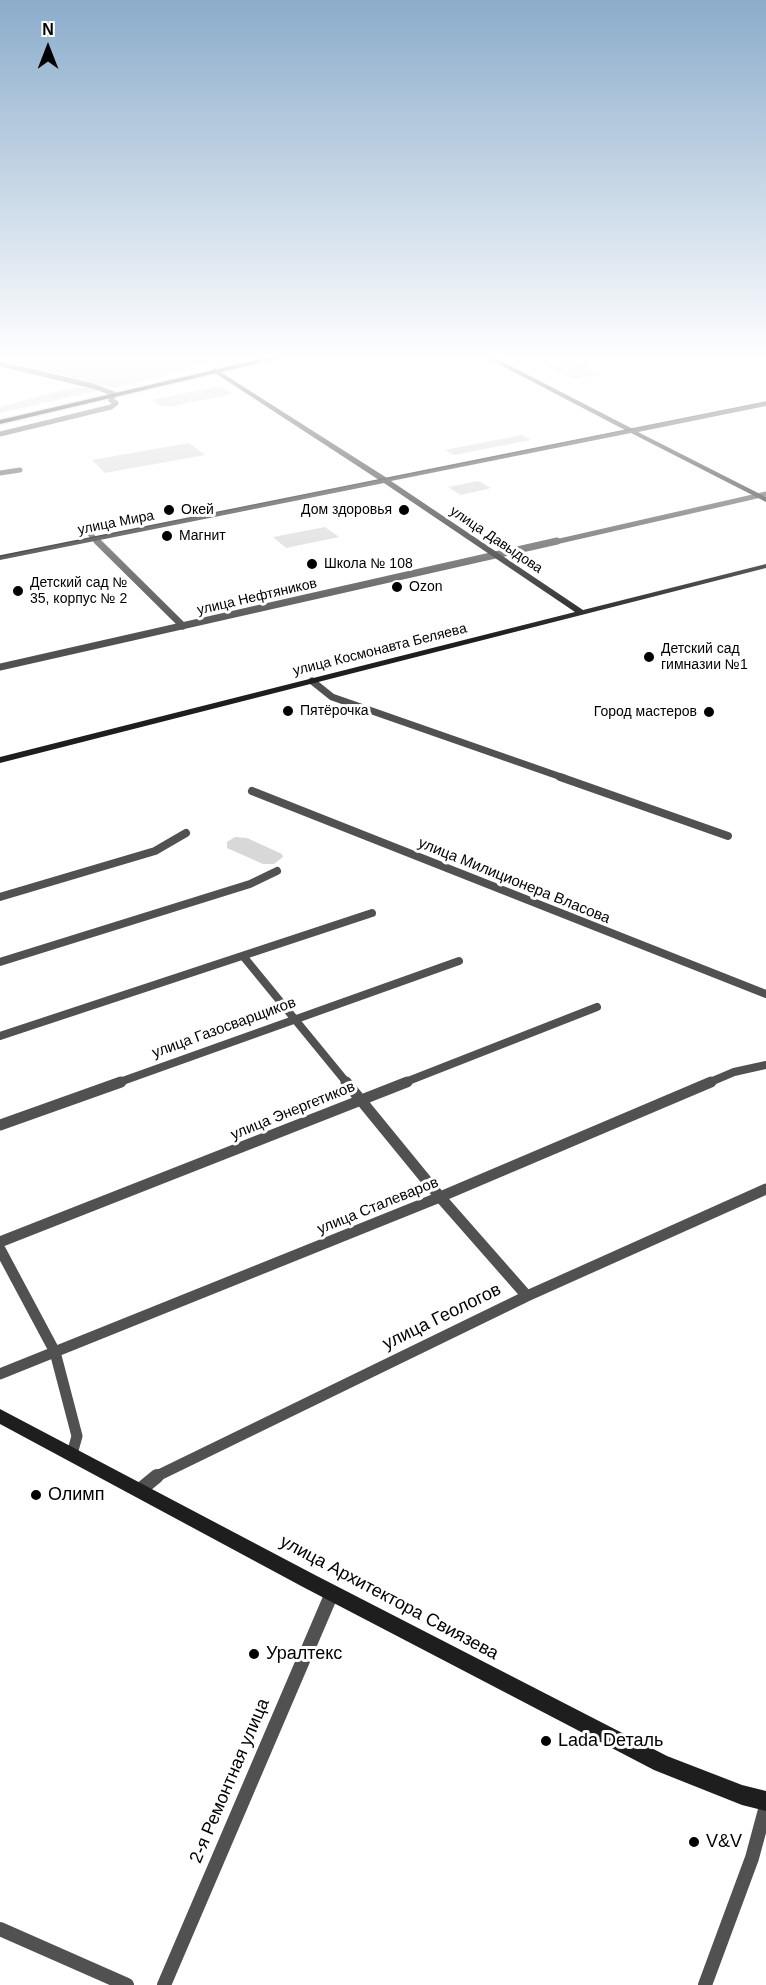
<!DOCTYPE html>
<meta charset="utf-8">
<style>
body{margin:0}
#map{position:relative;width:766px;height:1985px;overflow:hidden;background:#fff;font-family:Helvetica,sans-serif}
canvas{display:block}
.north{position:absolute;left:18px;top:18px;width:60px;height:60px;-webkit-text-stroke:4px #fff;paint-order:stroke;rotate:0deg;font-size:16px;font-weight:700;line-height:24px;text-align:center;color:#000}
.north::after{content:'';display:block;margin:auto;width:21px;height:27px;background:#000;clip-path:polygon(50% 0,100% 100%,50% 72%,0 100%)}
</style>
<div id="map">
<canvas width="766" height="1985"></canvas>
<div class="north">N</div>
</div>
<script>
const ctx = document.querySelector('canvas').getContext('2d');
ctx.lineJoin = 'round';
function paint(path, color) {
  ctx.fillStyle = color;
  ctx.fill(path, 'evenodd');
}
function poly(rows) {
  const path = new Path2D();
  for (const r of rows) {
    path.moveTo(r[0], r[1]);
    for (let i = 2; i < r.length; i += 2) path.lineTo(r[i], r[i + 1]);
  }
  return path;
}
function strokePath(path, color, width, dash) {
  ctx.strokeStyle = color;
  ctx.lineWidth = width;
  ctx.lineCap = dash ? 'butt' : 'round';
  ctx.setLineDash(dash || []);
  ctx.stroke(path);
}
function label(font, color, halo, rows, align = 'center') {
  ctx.font = font + ' Helvetica,sans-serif';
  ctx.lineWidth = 6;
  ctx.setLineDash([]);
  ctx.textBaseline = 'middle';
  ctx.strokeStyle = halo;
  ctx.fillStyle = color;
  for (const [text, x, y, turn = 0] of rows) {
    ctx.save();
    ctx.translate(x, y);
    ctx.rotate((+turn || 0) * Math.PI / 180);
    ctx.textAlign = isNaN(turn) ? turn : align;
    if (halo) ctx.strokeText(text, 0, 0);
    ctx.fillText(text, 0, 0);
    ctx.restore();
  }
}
paint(poly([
 [0,359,206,359,208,360,174,374,114,388],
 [576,362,602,374,574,379,548,366],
 [91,387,97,391,0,413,0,407,67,389],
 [213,387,223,387,233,394,173,406,161,406,152,400],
 [522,435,531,440,454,455,445,450],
 [189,443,205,455,105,473,92,460],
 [478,481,491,488,461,495,448,487],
 [325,527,339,537,286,548,273,537],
 [235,837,247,838,282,854,283,857,274,864,263,864,227,848,227,842]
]), '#d8d8d8');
const primary = poly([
 [261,359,276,359,0,424,0,420,261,359]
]);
strokePath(primary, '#dbdbdb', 3);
strokePath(poly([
 [0,364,93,386,114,394,111,400,116,403,111,407,0,434],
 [0,473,20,470],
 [90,534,99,543],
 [551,543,766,494]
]), '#515151', 5);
strokePath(poly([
 [97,541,183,626],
 [0,667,557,541],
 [312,681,332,697,564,778]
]), '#515151', 7);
strokePath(poly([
 [560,777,728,836],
 [252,791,766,994],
 [0,897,155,851,186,833],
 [243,956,347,1083],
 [0,962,250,884,277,871],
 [0,1036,372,913],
 [117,1083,459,961],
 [403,1083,597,1007],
 [708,1083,734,1072,766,1065]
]), '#515151', 8);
strokePath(poly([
 [346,1082,440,1197,527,1296],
 [0,1125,121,1082],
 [0,1242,407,1082],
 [0,1249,55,1352,77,1436,72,1454],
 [0,1374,440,1197,711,1082],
 [155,1477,527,1296,766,1189]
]), '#515151', 11);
strokePath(poly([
 [140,1490,157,1476],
 [0,1929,127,1985],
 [164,1985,332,1593],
 [705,1985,752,1858,766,1806]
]), '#515151', 14);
paint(poly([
 [489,359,497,359,633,429,766,402,766,406,638,432,766,497,766,502,631,433,391,481,583,610,766,564,766,568,0,763,0,757,575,612,384,483,0,560,0,556,379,480,212,371,214,368,387,478,625,430,489,359],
 [0,1409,315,1575,667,1756,742,1785,766,1791,766,1811,742,1805,654,1770,303,1587,0,1424,0,1409]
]), '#1e1e1e');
paint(primary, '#000');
strokePath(poly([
 [0,556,766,402]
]), '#000', 1.5);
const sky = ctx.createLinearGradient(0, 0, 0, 637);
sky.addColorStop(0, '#8baccb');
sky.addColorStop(0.56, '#fff');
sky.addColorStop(1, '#ffffff00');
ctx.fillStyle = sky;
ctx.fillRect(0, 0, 766, 637);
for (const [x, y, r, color] of [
 [169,510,6,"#000"],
 [404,510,6,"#000"],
 [167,536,6,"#000"],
 [312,564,6,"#000"],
 [397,587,6,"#000"],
 [18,591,6,"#000"],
 [649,657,6,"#000"],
 [288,711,6,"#000"],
 [709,712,6,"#000"],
 [36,1495,6,"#000"],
 [254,1654,6,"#000"],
 [546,1741,6,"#000"],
 [694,1842,6,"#000"]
]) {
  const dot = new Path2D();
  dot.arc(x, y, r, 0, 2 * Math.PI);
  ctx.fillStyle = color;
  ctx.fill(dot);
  strokePath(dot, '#fff', 2);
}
label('14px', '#000', '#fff', [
 ["Окей",181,510],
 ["Дом здоровья",392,510,"right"],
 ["Магнит",179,536],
 ["Школа № 108",324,564],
 ["Детский сад №",30,583],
 ["35, корпус № 2",30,599],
 ["Ozon",409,587],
 ["Детский сад",661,649],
 ["гимназии №1",661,665],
 ["Пятёрочка",300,711],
 ["Город мастеров",697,712,"right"]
], 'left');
label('14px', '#000', '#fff', [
 ["улица Мира",116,523,-11],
 ["улица Давыдова",496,540,34],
 ["улица Нефтяников",257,597,-13],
 ["улица Космонавта Беляева",380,650,-14]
]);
label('15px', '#000', '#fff', [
 ["улица Милиционера Власова",514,881,22],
 ["улица Газосварщиков",224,1028,-20],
 ["улица Энергетиков",293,1111,-22],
 ["улица Сталеваров",378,1206,-22]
]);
label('18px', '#000', '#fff', [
 ["улица Геологов",442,1317,-26],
 ["улица Архитектора Свиязева",389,1598,28],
 ["2-я Ремонтная улица",230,1781,-67]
]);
label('18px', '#000', '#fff', [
 ["Олимп",48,1495],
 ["Уралтекс",266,1654],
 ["Lada Dеталь",558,1741],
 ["V&V",706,1842]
], 'left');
</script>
